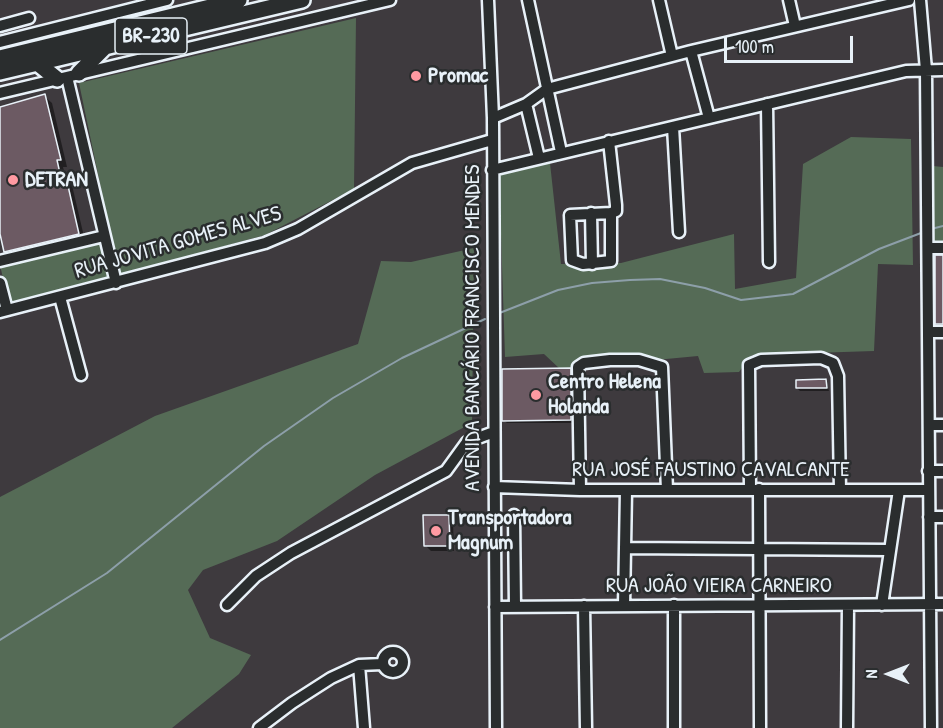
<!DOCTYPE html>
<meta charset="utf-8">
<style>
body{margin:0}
#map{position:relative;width:943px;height:728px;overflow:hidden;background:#3e3a3e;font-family:"Patrick Hand",sans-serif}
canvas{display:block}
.north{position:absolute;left:859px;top:644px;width:60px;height:60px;-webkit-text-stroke:4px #2a2d2e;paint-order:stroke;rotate:270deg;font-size:16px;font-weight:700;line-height:24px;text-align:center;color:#e8f1f8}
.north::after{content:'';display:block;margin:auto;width:21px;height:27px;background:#e8f1f8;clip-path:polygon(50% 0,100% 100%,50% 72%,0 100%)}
.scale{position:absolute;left:724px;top:36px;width:129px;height:27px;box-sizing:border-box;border:3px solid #e8f1f8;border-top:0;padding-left:8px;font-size:18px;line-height:21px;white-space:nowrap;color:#e8f1f8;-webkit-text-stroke:4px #2a2d2e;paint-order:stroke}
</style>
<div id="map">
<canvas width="943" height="728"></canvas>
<div class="north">N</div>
<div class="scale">100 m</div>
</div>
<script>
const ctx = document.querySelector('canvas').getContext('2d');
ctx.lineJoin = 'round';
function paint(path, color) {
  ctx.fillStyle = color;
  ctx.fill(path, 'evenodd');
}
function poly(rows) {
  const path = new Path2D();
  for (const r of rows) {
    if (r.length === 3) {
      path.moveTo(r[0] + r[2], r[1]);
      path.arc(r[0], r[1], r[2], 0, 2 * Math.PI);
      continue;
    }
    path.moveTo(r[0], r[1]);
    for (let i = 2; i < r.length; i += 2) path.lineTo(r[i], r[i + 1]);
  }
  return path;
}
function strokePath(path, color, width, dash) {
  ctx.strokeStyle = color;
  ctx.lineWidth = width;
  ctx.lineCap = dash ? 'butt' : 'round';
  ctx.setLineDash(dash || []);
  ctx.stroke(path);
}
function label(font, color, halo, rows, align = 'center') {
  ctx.font = font + ' "Patrick Hand",sans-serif';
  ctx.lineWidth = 5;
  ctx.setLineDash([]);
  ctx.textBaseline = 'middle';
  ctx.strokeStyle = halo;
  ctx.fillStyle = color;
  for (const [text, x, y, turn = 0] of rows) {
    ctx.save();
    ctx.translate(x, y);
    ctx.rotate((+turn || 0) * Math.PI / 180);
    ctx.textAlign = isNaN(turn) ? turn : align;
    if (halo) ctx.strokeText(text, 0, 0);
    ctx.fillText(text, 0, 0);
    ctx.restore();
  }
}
paint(poly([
 [356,18,354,189,265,235,119,275,79,83],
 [851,137,911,139,913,265,878,264,874,351,752,355,739,372,704,373,698,356,560,369,544,354,505,357,499,173,550,163,561,264,621,263,734,234,735,289,796,278,803,164],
 [933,166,943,167,943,244,933,244],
 [102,241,112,280,9,305,0,265],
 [474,248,472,423,375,475,277,541,203,570,188,590,210,638,251,655,239,674,172,728,0,728,0,497,155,416,358,344,381,261,411,262]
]), '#556b56');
paint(poly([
 [44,96,52,103,67,167,63,167,66,179,72,185,85,241,13,259,6,251,0,228,0,108],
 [570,370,573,373,574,423,507,423,503,420],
 [826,381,829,391,800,391,797,388],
 [448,517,453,522,454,551,431,551,426,546]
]), '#0007');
strokePath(poly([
 [931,229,943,226],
 [497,314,558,290,592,283,630,280,660,279,705,288,741,300,793,294,879,249,921,233],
 [0,640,107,573,264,446,333,398,402,358,485,319]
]), '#8d9fa9', 2);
const building = poly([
 [45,94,61,160,57,160,61,178,66,177,79,234,4,252,0,234,0,107,45,94],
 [935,255,943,255,943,324,935,324,935,255],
 [571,368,571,420,502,421,502,369,571,368],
 [826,379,827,388,796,388,796,380,826,379],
 [423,515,449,515,450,546,424,546,423,515]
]);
paint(building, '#6c5a63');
strokePath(building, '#e8f1f8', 1.5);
const minor = poly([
 [488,0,493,118,496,728],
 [528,0,561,152],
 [659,0,672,56],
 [789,0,795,26],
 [920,0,926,70,931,728],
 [0,26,29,18],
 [0,42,167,0],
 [691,51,709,118],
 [67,77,116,283],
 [0,93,390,0],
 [526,104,539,158],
 [767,104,769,262],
 [493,118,526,104,547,89,691,51,909,0],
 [673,127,679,232],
 [609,141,616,205,616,211,611,213,611,261,583,264,572,260,570,215,611,213],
 [492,170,906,71,943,70],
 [591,213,592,264],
 [928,248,943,248],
 [0,261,104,236],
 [0,283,7,310],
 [60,297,81,375],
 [0,312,265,243,298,229,412,163,492,140],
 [928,332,943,332],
 [929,425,943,425],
 [928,471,943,471],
 [494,487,580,490,928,490],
 [750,489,749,365,761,360,821,358,833,363,838,376,840,490],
 [759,489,760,728],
 [580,490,578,367,584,363,610,360,639,360,662,367,667,490],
 [514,515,515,607],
 [929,517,943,517],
 [626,548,888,550],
 [227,605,256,576,291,553,446,471,467,442,494,432],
 [882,605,899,490],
 [584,606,586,728],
 [624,606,626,490],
 [495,607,943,604],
 [393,662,10],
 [359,665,364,728],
 [259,728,292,703,331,678,359,665,383,664],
 [674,728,674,605],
 [847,728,848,606]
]);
const highway = poly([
 [0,58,239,0],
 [36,62,57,79],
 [0,72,302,0],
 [79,73,106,46]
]);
strokePath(minor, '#e8f1f8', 15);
strokePath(highway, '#e8f1f8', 20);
strokePath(minor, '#2a2d2e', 10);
strokePath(highway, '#2a2d2e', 15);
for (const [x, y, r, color] of [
 [416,76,6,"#ff9aa2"],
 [13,180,6,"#ff9aa2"],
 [536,395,6,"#ff9aa2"],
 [436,531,6,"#ff9aa2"]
]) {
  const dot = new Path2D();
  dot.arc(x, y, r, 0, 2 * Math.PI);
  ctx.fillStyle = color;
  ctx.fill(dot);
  strokePath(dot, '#2a2d2e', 2);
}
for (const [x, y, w] of [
 [151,36,72]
]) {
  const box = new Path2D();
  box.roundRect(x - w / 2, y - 18, w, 36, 4.5);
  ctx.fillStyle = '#2a2d2e';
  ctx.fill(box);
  strokePath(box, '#e8f1f8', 1.5);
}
label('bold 21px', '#e8f1f8', null, [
 ["BR-230",151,36]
]);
label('bold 22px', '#e8f1f8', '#2a2d2e', [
 ["Promac",428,76],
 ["DETRAN",25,180],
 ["Centro Helena",548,382],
 ["Holanda",548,407],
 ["Transportadora",448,518],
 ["Magnum",448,543]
], 'left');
label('22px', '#e8f1f8', '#2a2d2e', [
 ["RUA JOVITA GOMES ALVES",178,243,-16],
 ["AVENIDA BANCÁRIO FRANCISCO MENDES",473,328,-90],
 ["RUA JOSÉ FAUSTINO CAVALCANTE",711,470],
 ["RUA JOÃO VIEIRA CARNEIRO",719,586]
]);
</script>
